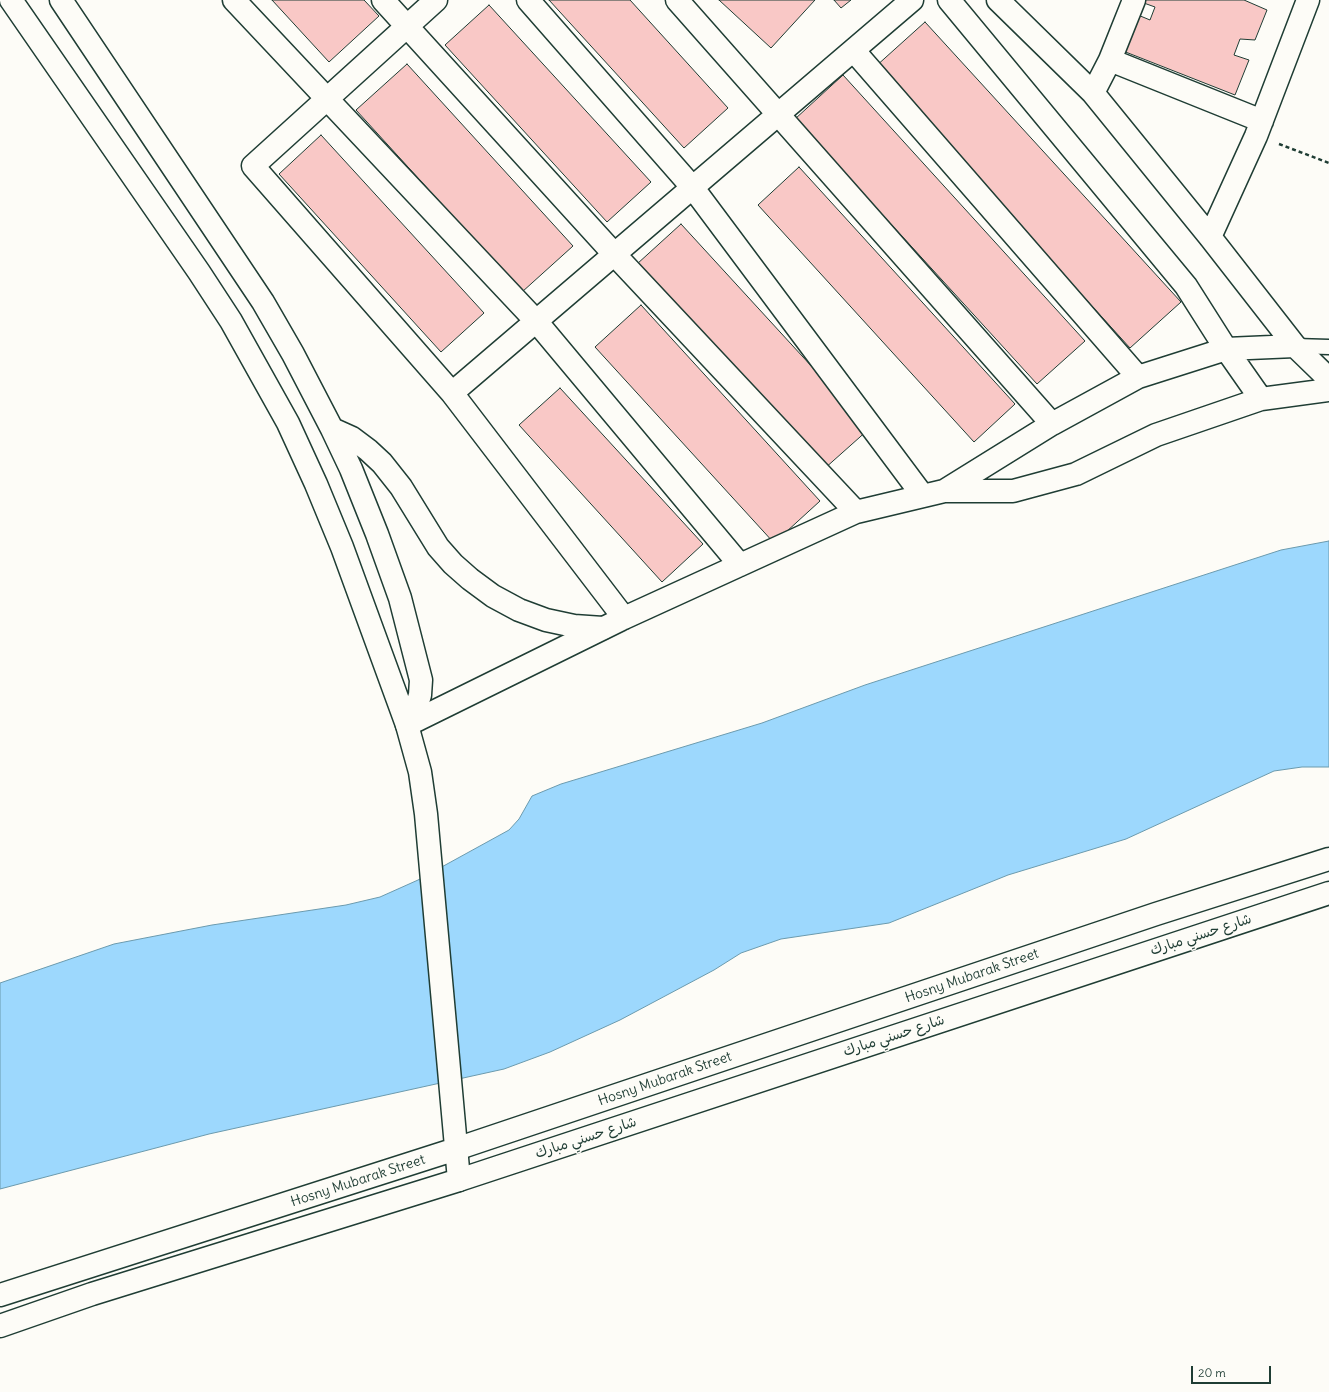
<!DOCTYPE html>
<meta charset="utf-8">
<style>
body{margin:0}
#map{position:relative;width:1329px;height:1392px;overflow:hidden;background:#fdfcf7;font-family:Delius,sans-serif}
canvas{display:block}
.scale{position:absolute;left:1191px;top:1366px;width:80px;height:18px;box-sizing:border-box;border:2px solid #1f3d34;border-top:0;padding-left:5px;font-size:12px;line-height:14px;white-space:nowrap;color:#1f3d34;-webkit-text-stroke:3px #fdfcf7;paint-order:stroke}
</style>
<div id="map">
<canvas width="1329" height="1392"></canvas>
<div class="scale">20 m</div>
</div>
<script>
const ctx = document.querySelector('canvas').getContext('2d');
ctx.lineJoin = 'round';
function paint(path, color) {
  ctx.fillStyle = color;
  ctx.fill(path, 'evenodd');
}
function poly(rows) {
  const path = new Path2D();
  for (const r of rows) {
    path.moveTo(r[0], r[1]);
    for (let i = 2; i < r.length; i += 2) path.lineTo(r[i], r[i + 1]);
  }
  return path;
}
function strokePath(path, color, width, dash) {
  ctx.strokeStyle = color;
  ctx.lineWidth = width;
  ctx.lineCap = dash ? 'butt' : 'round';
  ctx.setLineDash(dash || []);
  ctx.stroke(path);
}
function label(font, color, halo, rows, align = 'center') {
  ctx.font = font + ' Delius,"Playpen Sans Arabic",sans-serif';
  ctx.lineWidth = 3;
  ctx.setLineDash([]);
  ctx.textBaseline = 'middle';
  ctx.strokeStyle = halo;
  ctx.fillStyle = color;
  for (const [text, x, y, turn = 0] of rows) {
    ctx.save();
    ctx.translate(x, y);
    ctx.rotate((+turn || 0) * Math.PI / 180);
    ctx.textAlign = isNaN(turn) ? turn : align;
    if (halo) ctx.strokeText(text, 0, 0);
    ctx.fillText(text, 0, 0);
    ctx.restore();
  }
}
const water = poly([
 [1329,541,1329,767,1302,767,1274,771,1126,839,1008,875,889,923,781,939,741,953,714,970,620,1020,550,1052,504,1069,209,1134,0,1189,0,983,114,944,212,925,346,905,380,897,418,880,509,830,519,819,532,796,561,784,762,723,865,685,1281,550,1329,541]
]);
paint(water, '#9dd8fd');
strokePath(water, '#6b9aad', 1);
const building = poly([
 [272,0,364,0,379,16,329,62,272,0],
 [549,0,630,0,728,108,684,148,549,0],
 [719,0,815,0,771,48,719,0],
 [834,0,851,0,841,8,834,0],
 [1142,0,1244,0,1267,10,1255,40,1240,39,1234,55,1249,60,1235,95,1123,51,1138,15,1150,20,1155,7,1141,2,1142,0],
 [489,5,651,182,607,222,445,45,489,5],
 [925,22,1181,302,1130,348,875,67,925,22],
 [407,64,573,246,522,292,356,110,407,64],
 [843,75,1085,341,1037,384,795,119,843,75],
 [321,135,484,313,441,352,279,174,321,135],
 [799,167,1015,404,974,442,758,205,799,167],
 [681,224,869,429,824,469,637,264,681,224],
 [641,305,820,501,774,543,595,347,641,305],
 [560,388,703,544,662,582,519,425,560,388]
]);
paint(building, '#f9c8c6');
strokePath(building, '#1f3d34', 1);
const lane = poly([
 [1295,346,1329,347]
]);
const street = poly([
 [234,0,536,321,740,565],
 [383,0,615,255,856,512],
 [436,0,253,166,452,393,624,618],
 [528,0,693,188,923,496],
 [677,0,1052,424],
 [949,0,1186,286,1226,349,1261,399],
 [998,0,1093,93,1210,237,1295,346,1329,379],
 [854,51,1138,377],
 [1110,60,1262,121],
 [1093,93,1110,60,1134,0],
 [1210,237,1256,136,1308,0],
 [452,393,912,0],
 [944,491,1052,424,1138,377,1226,349,1295,346],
 [407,725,624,618,856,512,944,491,1013,491,1076,474,1156,435,1261,399,1329,390],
 [456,1149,1156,914,1329,859],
 [459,1180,1329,893]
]);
const secondary = poly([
 [61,0,263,302,293,354,332,429,351,469,377,534,400,598,421,680,420,695,416,708,407,725],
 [332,429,352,438,368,450,382,463,401,487,438,547,453,564,470,579,493,596,519,610,546,620,574,626,603,628],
 [0,1295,456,1149],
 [0,1326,92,1294,459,1180,426,814,420,772,407,725,342,547,316,484,288,423,231,321,199,272,11,0]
]);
strokePath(lane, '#1f3d34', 17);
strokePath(street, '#1f3d34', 25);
strokePath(secondary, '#1f3d34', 25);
strokePath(poly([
 [1279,144,1329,163]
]), '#1f3d34', 2.5, [4, 3]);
strokePath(lane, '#fdfcf7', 14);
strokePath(street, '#fdfcf7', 22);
strokePath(secondary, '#fdfcf7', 22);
label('14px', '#1f3d34', '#fdfcf7', [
 ["شارع حسني مبارك",1201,935,-18],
 ["Hosny Mubarak Street",972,976,-19],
 ["شارع حسني مبارك",894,1036,-18],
 ["Hosny Mubarak Street",665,1079,-19],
 ["شارع حسني مبارك",586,1138,-18],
 ["Hosny Mubarak Street",358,1181,-18]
]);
</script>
